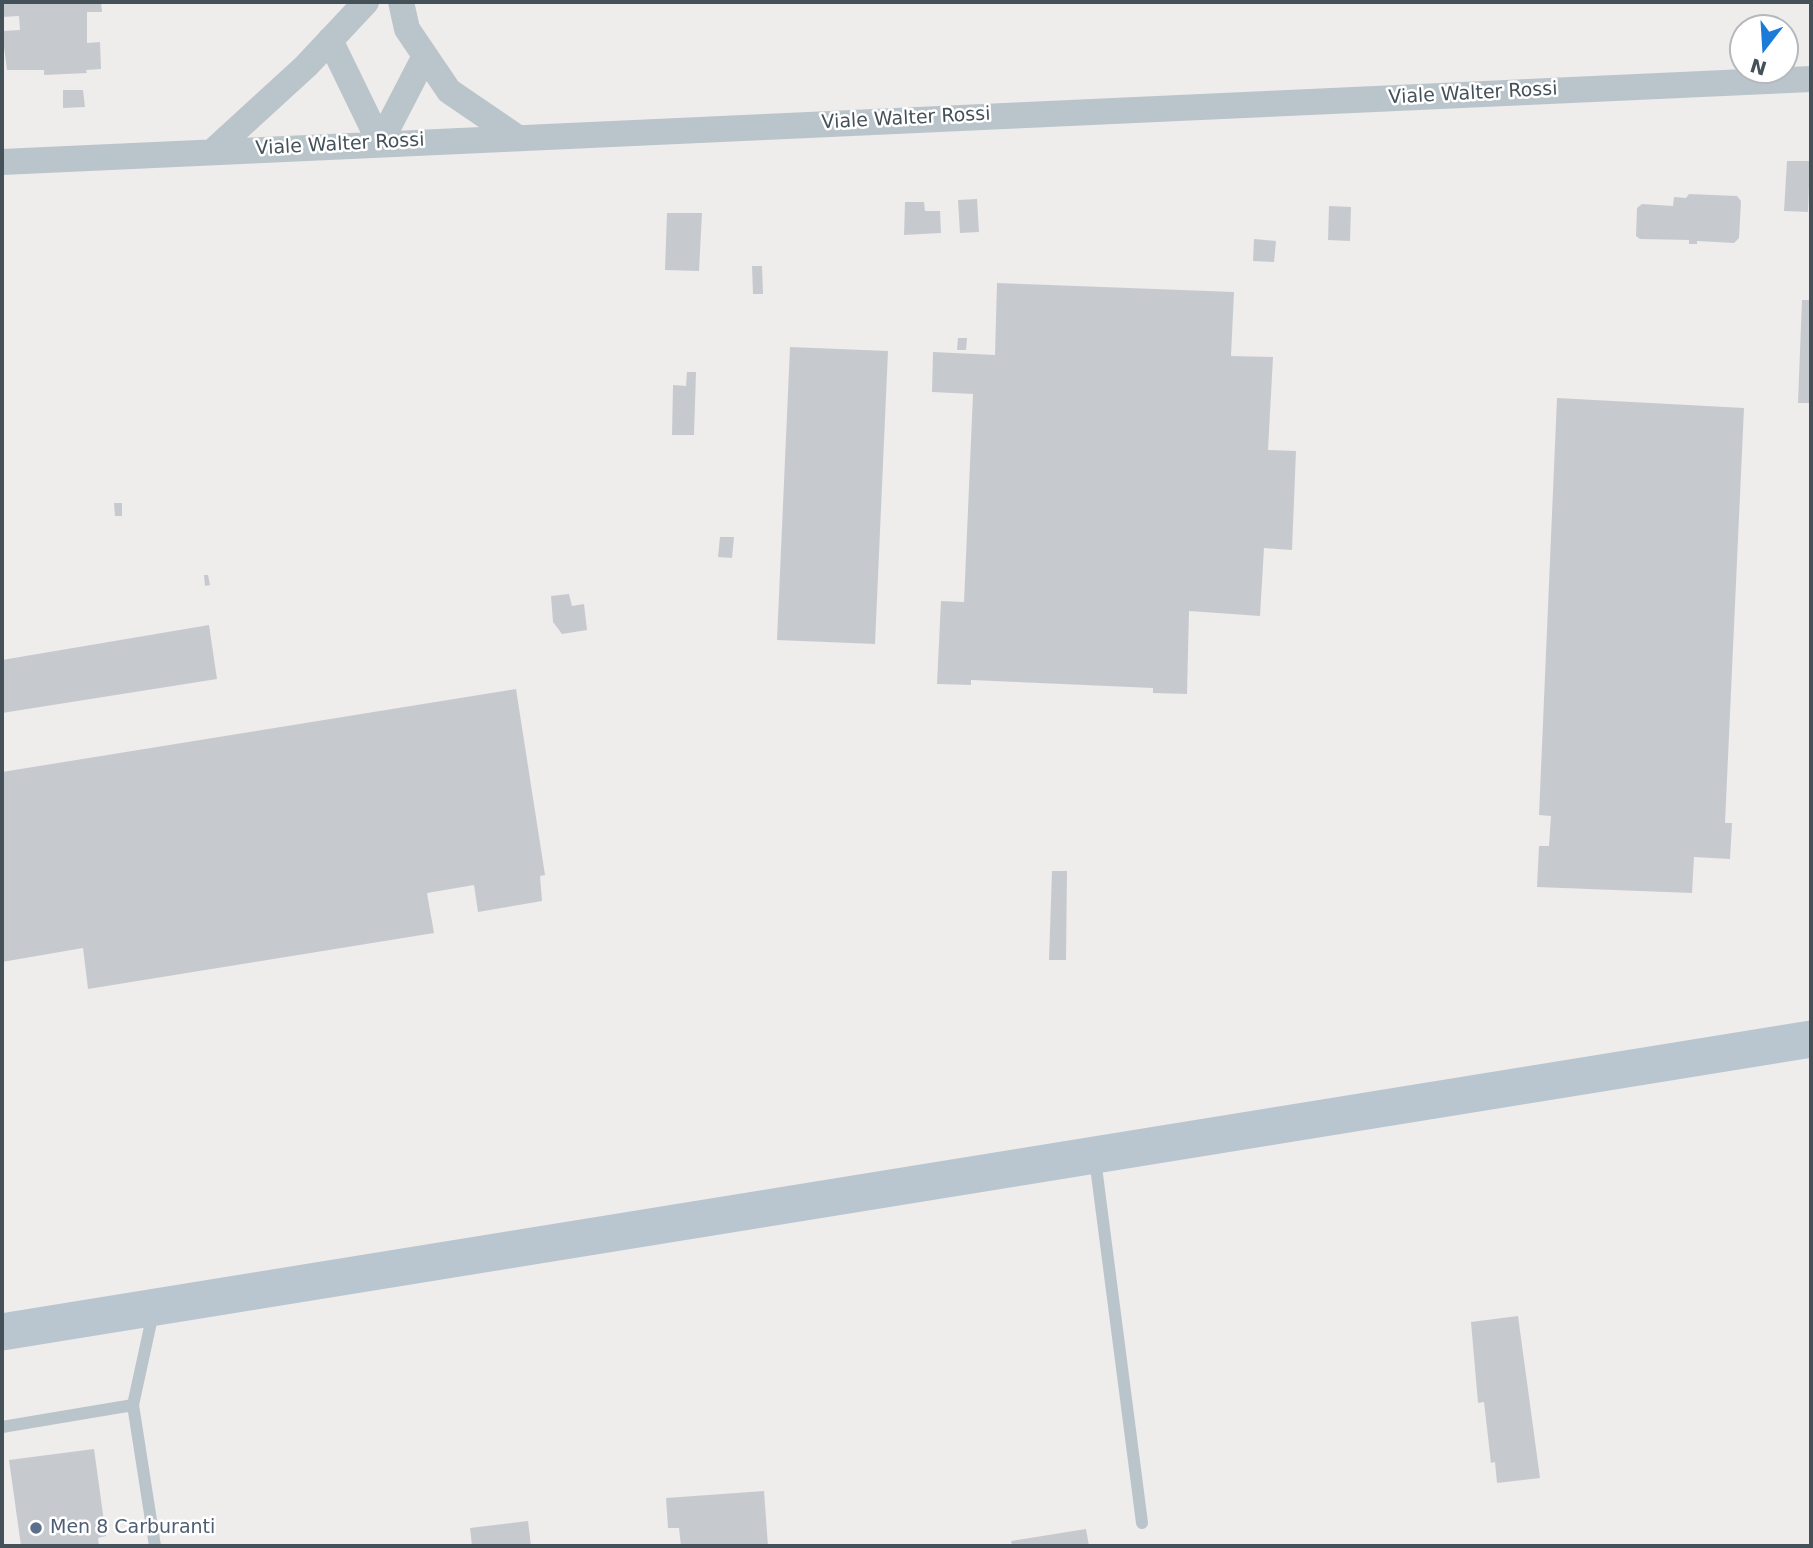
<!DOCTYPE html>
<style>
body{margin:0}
#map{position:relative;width:1813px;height:1548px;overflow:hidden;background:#efecec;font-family:"DejaVu Sans",sans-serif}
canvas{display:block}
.frame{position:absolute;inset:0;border:4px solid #455159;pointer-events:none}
.north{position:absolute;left:1729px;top:14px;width:70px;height:70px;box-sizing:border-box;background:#fff;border:2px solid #b5b9bd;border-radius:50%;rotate:197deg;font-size:19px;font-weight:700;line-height:28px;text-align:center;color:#455159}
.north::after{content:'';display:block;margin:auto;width:24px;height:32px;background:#1c7ad8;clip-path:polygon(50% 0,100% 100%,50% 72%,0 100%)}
</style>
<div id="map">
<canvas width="1813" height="1548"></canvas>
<div class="frame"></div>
<div class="north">N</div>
</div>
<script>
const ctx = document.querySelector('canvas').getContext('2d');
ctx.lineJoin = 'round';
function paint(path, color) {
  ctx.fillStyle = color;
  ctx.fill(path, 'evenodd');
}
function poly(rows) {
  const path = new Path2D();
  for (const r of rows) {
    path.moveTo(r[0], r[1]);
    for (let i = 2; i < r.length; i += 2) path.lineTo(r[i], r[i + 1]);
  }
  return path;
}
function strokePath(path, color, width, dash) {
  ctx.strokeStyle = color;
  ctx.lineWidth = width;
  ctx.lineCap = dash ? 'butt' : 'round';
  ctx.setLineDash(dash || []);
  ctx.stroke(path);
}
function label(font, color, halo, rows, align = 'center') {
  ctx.font = font + ' "DejaVu Sans",sans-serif';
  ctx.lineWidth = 5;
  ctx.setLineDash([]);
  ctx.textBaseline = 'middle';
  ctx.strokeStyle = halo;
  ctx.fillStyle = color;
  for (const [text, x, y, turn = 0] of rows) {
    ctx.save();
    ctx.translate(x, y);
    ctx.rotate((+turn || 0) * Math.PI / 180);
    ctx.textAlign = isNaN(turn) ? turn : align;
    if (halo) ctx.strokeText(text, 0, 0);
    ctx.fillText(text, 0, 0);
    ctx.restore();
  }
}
paint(poly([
 [2,2,101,2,102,12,87,12,87,43,100,42,101,69,86,70,87,73,44,75,44,70,7,70,2,31,20,30,19,16,2,17],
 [63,90,83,90,85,107,63,108],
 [1787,161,1810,161,1808,212,1784,211],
 [1689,194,1737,196,1741,201,1739,238,1734,243,1697,241,1697,244,1689,244,1689,240,1640,239,1636,236,1637,208,1642,204,1673,206,1674,197,1686,198],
 [977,199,979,232,960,233,958,200],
 [905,202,924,202,925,211,940,211,941,233,904,235],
 [1329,206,1351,207,1350,241,1328,240],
 [667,213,702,213,699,271,665,270],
 [1254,239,1276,241,1274,262,1253,261],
 [752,266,762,266,763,294,753,294],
 [997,283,1234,292,1231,356,1273,357,1268,450,1296,451,1292,550,1264,548,1260,616,1189,611,1187,694,1153,693,1153,688,971,680,971,685,937,684,941,601,964,602,973,394,932,392,933,352,995,355],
 [1802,300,1811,300,1811,403,1798,403],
 [958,338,967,338,966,350,957,350],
 [790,347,888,351,875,644,777,640],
 [687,372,696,372,694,435,672,435,673,385,686,386],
 [1557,398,1744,408,1725,823,1732,823,1730,859,1694,857,1692,893,1537,887,1539,846,1549,846,1551,816,1539,815],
 [114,503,122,503,122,516,115,516],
 [720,537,734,537,732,558,718,557],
 [204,575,208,575,210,585,205,586],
 [569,594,572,606,584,604,587,630,562,634,553,622,551,596],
 [209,625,217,679,2,713,2,660],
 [516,689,545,875,540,876,542,901,478,912,474,885,427,893,434,933,88,989,83,948,2,962,2,772],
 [1052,871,1067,871,1066,960,1049,960],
 [1518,1316,1540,1478,1497,1483,1495,1462,1491,1463,1484,1402,1478,1403,1471,1322],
 [94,1449,106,1536,98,1538,99,1546,21,1546,9,1460],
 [764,1491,768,1546,681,1546,679,1528,668,1528,666,1498],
 [528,1521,531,1546,472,1546,470,1528],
 [1086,1529,1089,1546,1012,1546,1011,1541]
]), '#c6cacf');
strokePath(poly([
 [1095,1159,1142,1523],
 [153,1313,133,1405,155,1546],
 [2,1427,133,1405]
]), '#bac5cb', 12);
strokePath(poly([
 [401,2,407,29,449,91,515,136],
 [330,40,380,143,425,56],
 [212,152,306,66,366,2],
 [2,162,1811,79]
]), '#bac5cb', 26);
strokePath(poly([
 [2,1332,1811,1039]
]), '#b9c6d0', 37);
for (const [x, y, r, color] of [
 [36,1528,7,"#5c6f8a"]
]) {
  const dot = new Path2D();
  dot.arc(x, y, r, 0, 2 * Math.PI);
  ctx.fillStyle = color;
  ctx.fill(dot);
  strokePath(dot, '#fff', 2.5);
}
label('19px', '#455159', '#fff', [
 ["Viale Walter Rossi",1473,94,-3],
 ["Viale Walter Rossi",906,119,-3],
 ["Viale Walter Rossi",340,145,-3]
]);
label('19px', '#4e5e75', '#fff', [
 ["Men 8 Carburanti",50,1528]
], 'left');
</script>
